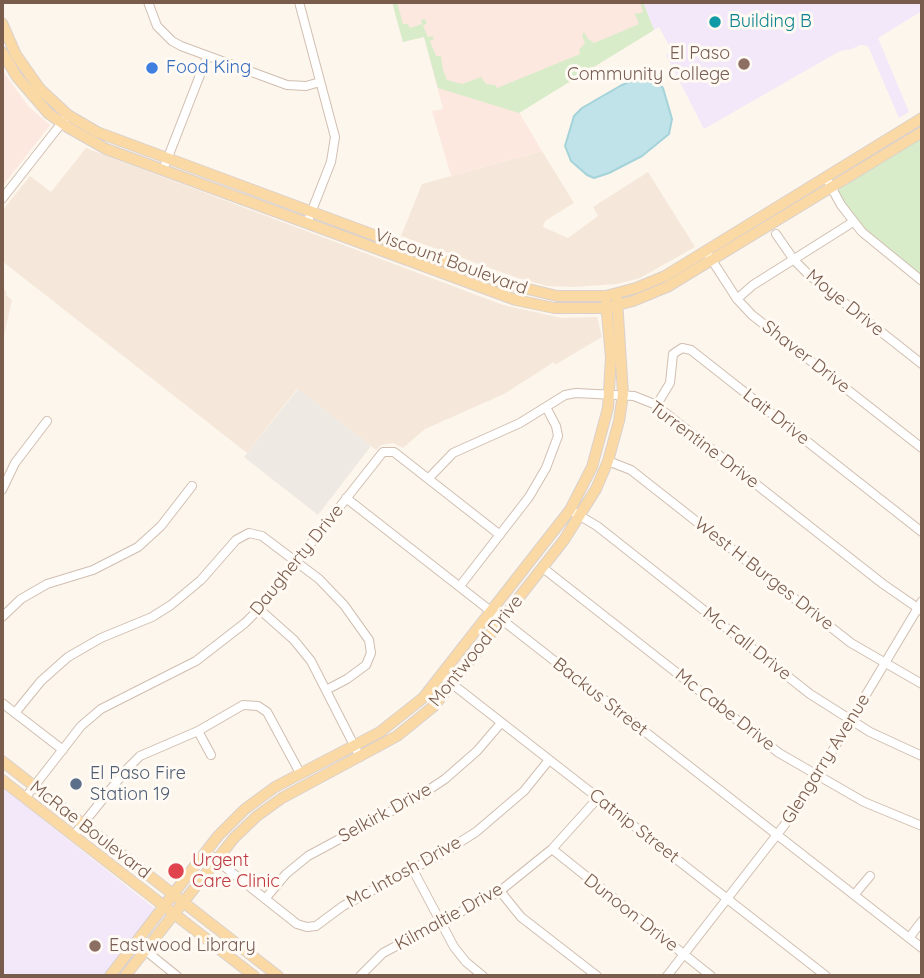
<!DOCTYPE html>
<style>
body{margin:0}
#map{position:relative;width:924px;height:978px;overflow:hidden;background:#fdf6ec;font-family:Quicksand,sans-serif}
canvas{display:block}
.frame{position:absolute;inset:0;border:4px solid #7a5c4d;pointer-events:none}
</style>
<div id="map">
<canvas width="924" height="978"></canvas>
<div class="frame"></div>
</div>
<script>
const ctx = document.querySelector('canvas').getContext('2d');
ctx.lineJoin = 'round';
function paint(path, color) {
  ctx.fillStyle = color;
  ctx.fill(path, 'evenodd');
}
function poly(rows) {
  const path = new Path2D();
  for (const r of rows) {
    path.moveTo(r[0], r[1]);
    for (let i = 2; i < r.length; i += 2) path.lineTo(r[i], r[i + 1]);
  }
  return path;
}
function strokePath(path, color, width, dash) {
  ctx.strokeStyle = color;
  ctx.lineWidth = width;
  ctx.lineCap = dash ? 'butt' : 'round';
  ctx.setLineDash(dash || []);
  ctx.stroke(path);
}
function label(font, color, halo, rows, align = 'center') {
  ctx.font = font + ' Quicksand,sans-serif';
  ctx.lineWidth = 6;
  ctx.setLineDash([]);
  ctx.textBaseline = 'middle';
  ctx.strokeStyle = halo;
  ctx.fillStyle = color;
  for (const [text, x, y, turn = 0] of rows) {
    ctx.save();
    ctx.translate(x, y);
    ctx.rotate((+turn || 0) * Math.PI / 180);
    ctx.textAlign = isNaN(turn) ? turn : align;
    if (halo) ctx.strokeText(text, 0, 0);
    ctx.fillText(text, 0, 0);
    ctx.restore();
  }
}
paint(poly([
 [86,148,503,305,562,318,597,317,602,337,555,365,554,362,504,394,425,429,403,448,393,443,381,445,376,450,297,389,247,453,2,261,2,211,30,176,51,192],
 [542,151,574,203,545,221,543,227,568,238,598,216,593,207,648,172,695,247,640,278,617,284,572,287,547,286,518,278,401,236,422,184],
 [2,288,7,292,6,295,12,300,2,344]
]), '#f5e8da');
paint(poly([
 [392,2,643,2,654,30,519,112,542,151,451,176,432,111,443,109,424,37,403,42],
 [2,70,28,106,50,125,2,187]
]), '#fde8e0');
paint(poly([
 [298,389,371,446,318,515,244,457]
]), '#efe9e4');
paint(poly([
 [643,2,922,2,922,11,878,38,909,112,899,118,868,46,860,45,852,49,840,51,704,129,666,55,672,51,659,27,654,30],
 [2,787,159,912,106,976,2,976]
]), '#f3e8fa');
paint(poly([
 [392,2,397,2,403,24,408,24,410,28,422,24,421,20,425,19,427,23,423,26,428,37,432,36,434,39,430,41,436,56,441,56,443,70,447,80,462,84,481,77,486,84,495,85,497,88,580,54,579,50,585,43,582,35,584,32,588,39,594,43,639,24,634,12,637,14,643,12,640,2,643,2,654,30,519,113,438,88,424,37,403,42],
 [922,136,922,276,862,227,838,192,841,185]
]), '#d8ecc9');
const water = poly([
 [640,77,654,79,663,88,672,119,669,134,642,156,609,173,594,178,587,175,571,161,565,146,574,116,582,108,620,86,640,77]
]);
paint(water, '#bfe3e8');
strokePath(water, '#a5d3da', 2);
const minor = poly([
 [148,2,157,26,172,41,181,46,287,85,306,86,320,82],
 [299,2,335,137,331,162,307,223],
 [163,170,207,57],
 [829,183,841,205,862,232,922,281],
 [2,199,64,120],
 [776,234,794,260,809,275,922,364],
 [706,251,737,299,752,315,922,448],
 [737,299,753,285,853,222],
 [656,406,670,383,673,354,682,348,691,350,922,532],
 [608,461,631,470,851,643,922,684],
 [429,478,453,453,520,423,565,395,576,393,634,396,654,404,883,584,922,611],
 [2,490,15,463,47,421],
 [346,498,922,948],
 [575,513,597,526,810,694,870,732,922,756],
 [543,568,779,753,864,802,922,826],
 [460,586,529,497,546,468,558,436,556,426,546,407],
 [259,609,294,640,311,661,360,757],
 [2,617,21,599,47,584,93,570,138,547,161,526,192,486],
 [442,676,826,976],
 [2,703,63,750],
 [15,713,41,681,68,657,101,638,152,617,171,605,201,580,236,540,249,533,262,536,319,579,344,605,369,640,371,653,366,665,347,679,326,690],
 [198,731,211,755],
 [25,798,81,726,101,709,196,661,245,623,259,609,383,452,394,452,500,535],
 [74,835,127,769,140,756,198,731,243,705,258,706,267,712,300,773],
 [552,849,711,976],
 [206,852,297,924,307,927,316,926,343,906,441,854,476,832,524,791,549,760],
 [413,870,454,947,466,962,483,976],
 [500,891,521,917,597,976],
 [854,895,870,876],
 [265,899,286,874,308,856,421,795,445,779,477,751,501,723],
 [909,938,922,921],
 [141,947,177,976],
 [360,976,383,953,500,891,552,849,598,798],
 [667,976,800,805,922,601]
]);
const major = poly([
 [2,23,16,55,40,89,68,115,97,132,503,283,557,296,606,296,636,288,665,276,922,118],
 [2,52,17,77,48,113,69,128,106,149,516,300,554,308,606,308,633,301,667,287,922,132],
 [2,761,278,976],
 [2,780,254,976],
 [110,976,218,836,245,809,275,787,380,732,423,698,570,510,592,467,608,408,611,357,606,303],
 [125,976,234,838,257,816,282,798,397,736,434,706,564,540,596,489,608,461,619,421,623,394,617,300]
]);
strokePath(minor, '#d1beb0', 10);
strokePath(major, '#dad1cd', 12);
strokePath(minor, '#fff', 8);
strokePath(major, '#fbd9a5', 10);
for (const [x, y, r, color] of [
 [715,22,7,"#0f9aa8"],
 [744,64,7,"#8d6e63"],
 [152,68,7,"#3f7fe0"],
 [76,784,7,"#5c6f8a"],
 [176,871,9,"#e0444e"],
 [95,946,7,"#8d6e63"]
]) {
  const dot = new Path2D();
  dot.arc(x, y, r, 0, 2 * Math.PI);
  ctx.fillStyle = color;
  ctx.fill(dot);
  strokePath(dot, '#fffaf3', 2.5);
}
label('18px', '#0d838f', '#fffaf3', [
 ["Building B",729,22]
], 'left');
label('18px', '#785e54', '#fffaf3', [
 ["El Paso",730,54],
 ["Community College",730,75],
 ["Eastwood Library",109,946,"left"]
], 'right');
label('18px', '#366cbe', '#fffaf3', [
 ["Food King",166,68]
], 'left');
label('18px', '#7a5c4d', '#fffaf3', [
 ["Viscount Boulevard",451,262,20],
 ["Moye Drive",845,303,39],
 ["Shaver Drive",806,357,38],
 ["Lait Drive",776,417,38],
 ["Turrentine Drive",704,445,37],
 ["Daugherty Drive",297,560,-51],
 ["West H Burges Drive",764,574,38],
 ["Mc Fall Drive",747,644,38],
 ["Montwood Drive",476,651,-51],
 ["Backus Street",600,697,38],
 ["Mc Cabe Drive",725,710,38],
 ["Glengarry Avenue",826,759,-58],
 ["Selkirk Drive",385,813,-29],
 ["Catnip Street",634,826,38],
 ["McRae Boulevard",90,830,38],
 ["Mc Intosh Drive",404,872,-29],
 ["Dunoon Drive",631,913,38],
 ["Kilmaltie Drive",449,917,-29]
]);
label('18px', '#4e5e75', '#fffaf3', [
 ["El Paso Fire",90,774],
 ["Station 19",90,795]
], 'left');
label('18px', '#be3a42', '#fffaf3', [
 ["Urgent",192,861],
 ["Care Clinic",192,882]
], 'left');
</script>
